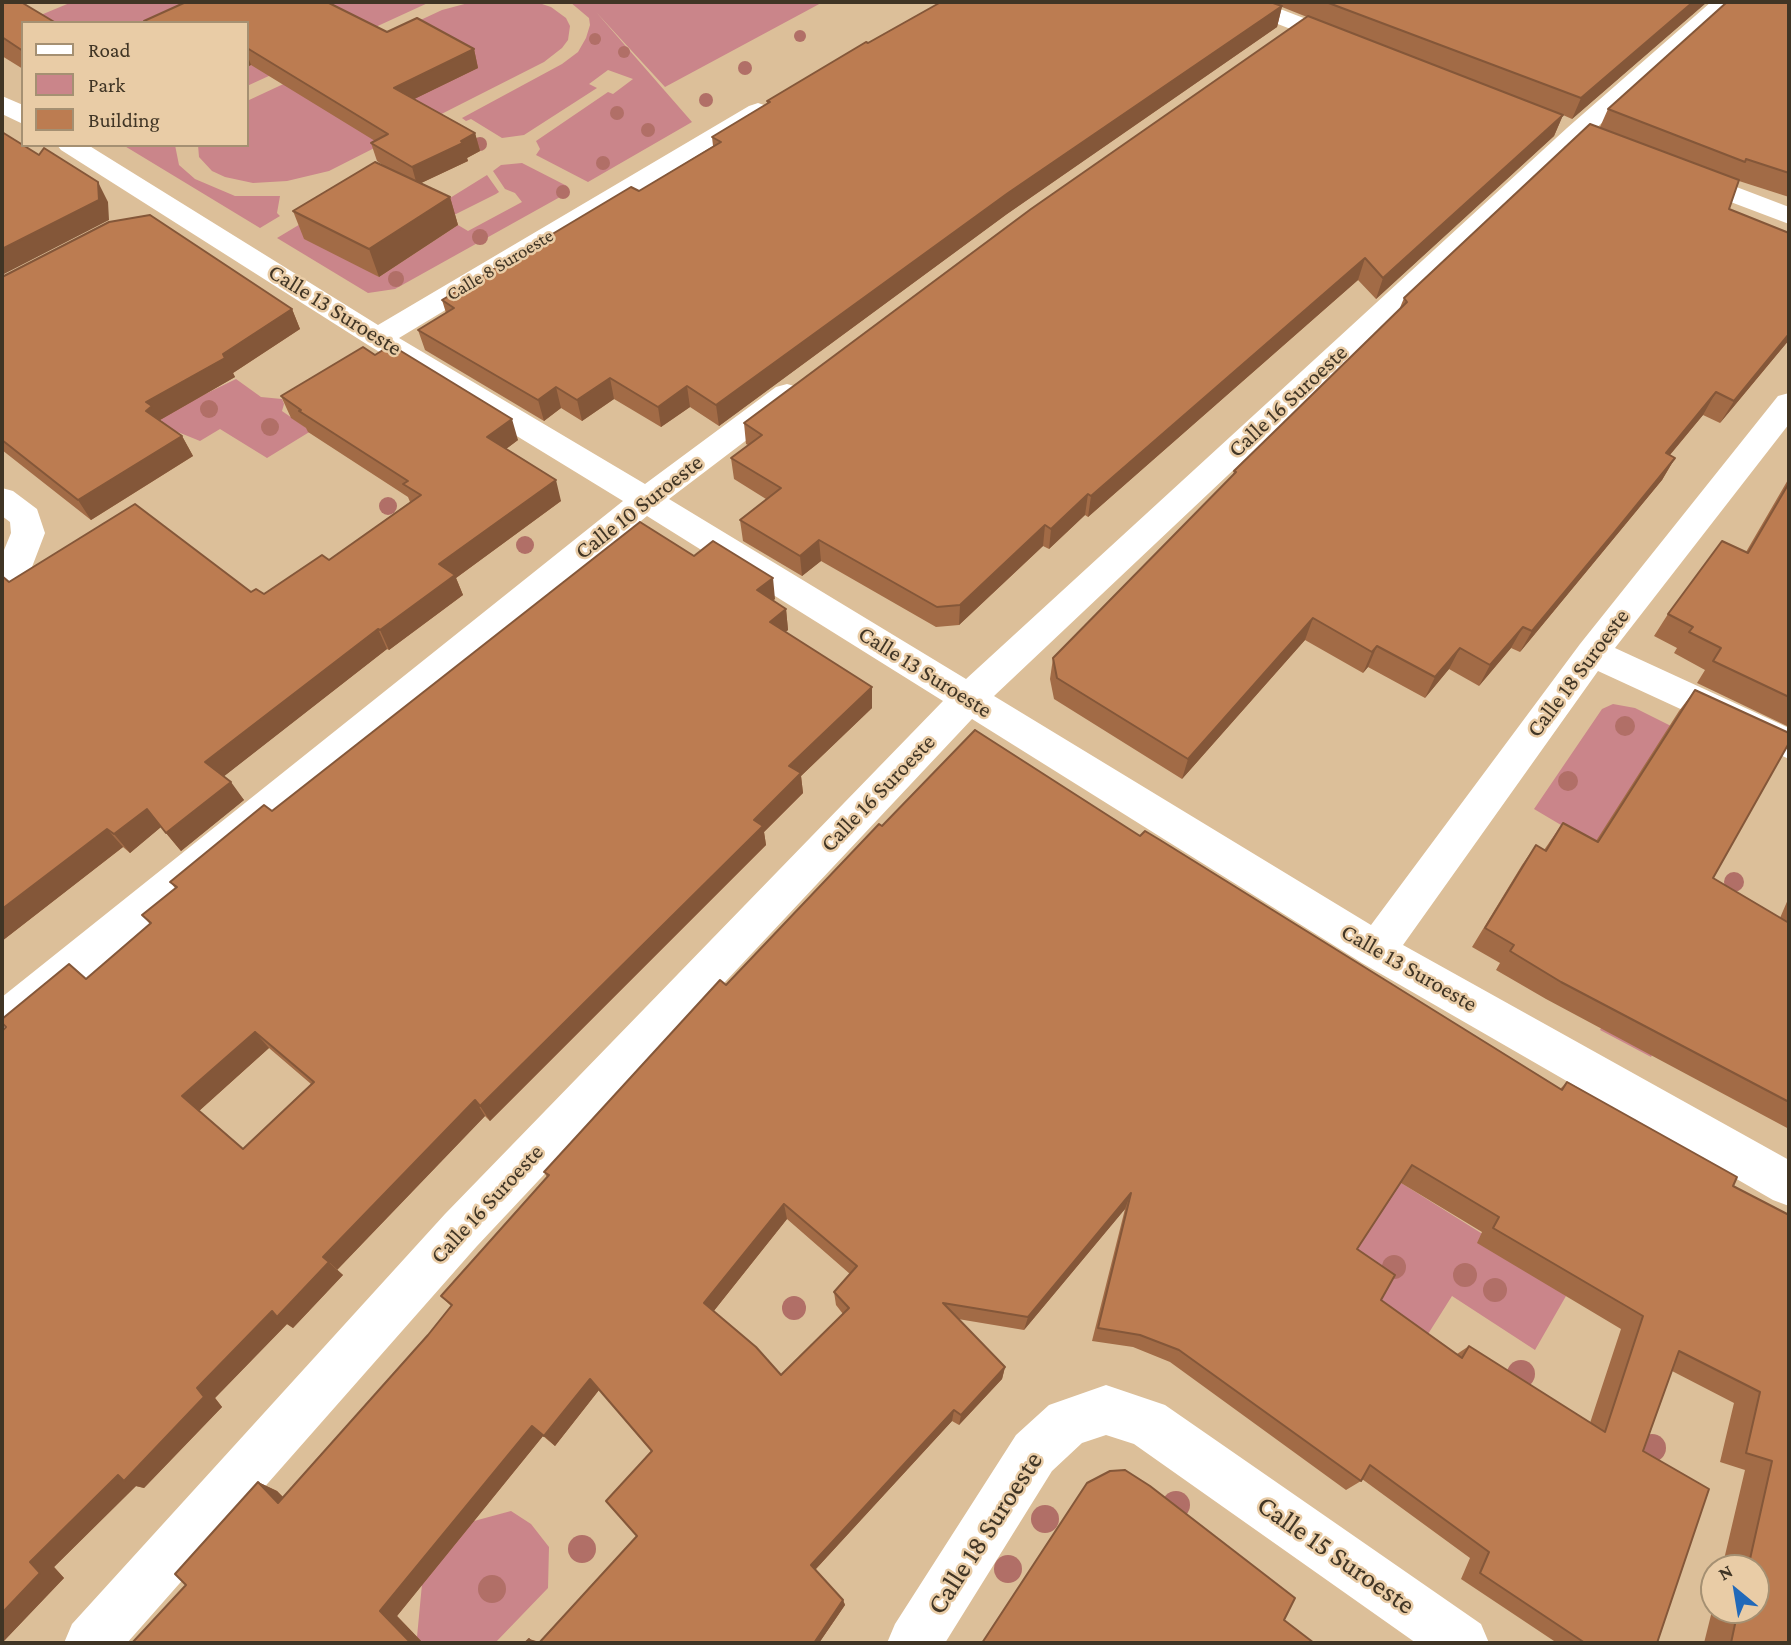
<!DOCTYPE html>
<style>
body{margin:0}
#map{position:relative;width:1791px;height:1645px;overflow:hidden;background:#dcbf99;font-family:"Crimson Pro",serif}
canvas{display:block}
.frame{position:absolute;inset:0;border:4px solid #403525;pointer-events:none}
.legend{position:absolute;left:21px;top:21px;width:228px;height:126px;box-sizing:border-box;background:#e9cca6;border:2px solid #a59072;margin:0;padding:9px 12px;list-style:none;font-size:21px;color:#403525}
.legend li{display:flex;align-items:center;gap:14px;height:35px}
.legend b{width:35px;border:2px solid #a59072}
.north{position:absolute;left:1700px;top:1554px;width:70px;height:70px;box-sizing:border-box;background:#e9cca6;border:2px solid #a59072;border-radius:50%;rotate:330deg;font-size:19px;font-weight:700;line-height:28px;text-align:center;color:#403525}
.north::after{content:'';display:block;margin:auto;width:24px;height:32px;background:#2169b9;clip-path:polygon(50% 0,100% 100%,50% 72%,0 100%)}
</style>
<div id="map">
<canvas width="1791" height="1645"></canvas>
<div class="frame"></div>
<ul class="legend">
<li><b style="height:9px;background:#fff"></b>Road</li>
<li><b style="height:19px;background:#ca858a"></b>Park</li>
<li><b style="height:19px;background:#bc7c51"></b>Building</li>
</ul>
<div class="north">N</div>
</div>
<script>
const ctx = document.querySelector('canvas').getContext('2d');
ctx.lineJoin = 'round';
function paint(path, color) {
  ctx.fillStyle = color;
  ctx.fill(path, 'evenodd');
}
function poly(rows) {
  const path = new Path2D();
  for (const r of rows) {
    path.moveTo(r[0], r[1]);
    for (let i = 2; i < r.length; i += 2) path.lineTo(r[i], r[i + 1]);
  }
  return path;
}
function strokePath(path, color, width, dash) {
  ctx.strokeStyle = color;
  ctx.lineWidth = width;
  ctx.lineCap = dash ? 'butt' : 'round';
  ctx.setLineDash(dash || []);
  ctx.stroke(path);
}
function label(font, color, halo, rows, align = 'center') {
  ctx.font = font + ' "Crimson Pro",serif';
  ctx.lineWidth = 5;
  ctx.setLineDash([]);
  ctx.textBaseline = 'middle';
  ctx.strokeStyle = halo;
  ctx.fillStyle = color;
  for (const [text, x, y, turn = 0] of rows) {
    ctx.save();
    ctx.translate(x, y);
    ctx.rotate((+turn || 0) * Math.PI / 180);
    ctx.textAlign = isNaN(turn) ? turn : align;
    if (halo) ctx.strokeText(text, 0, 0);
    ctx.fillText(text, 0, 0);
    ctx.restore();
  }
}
paint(poly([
 [72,2,231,2,187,23,24,22],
 [298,2,430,2,247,86,247,67,338,23],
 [472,2,536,2,551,7,566,18,570,26,568,40,562,48,544,62,329,171,287,181,253,183,225,177,212,171,199,157,198,145,247,145,247,101,442,10],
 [570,2,823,2,665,87,596,12,692,122,588,182,536,155,540,149,536,141,608,92,613,94,633,79,608,70,589,84,597,88,524,135,502,138,471,119,466,121,462,118,562,64,578,52,586,38,590,25,589,18],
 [123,145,175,145,179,165,195,179,235,196,280,196,277,213,280,216,260,228],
 [522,163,567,186,569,192,395,289,368,293,277,238,302,223,379,277,458,225,468,231,522,202,515,193,505,189,493,171,501,165],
 [487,175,499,192,496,194,446,219,429,211],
 [236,379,261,397,282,399,284,404,282,411,311,431,267,458,220,429,200,441,163,426,160,416],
 [1613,704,1635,708,1717,749,1699,960,1651,1057,1600,1030,1650,936,1549,843,1561,825,1534,809,1602,709],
 [1398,1181,1481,1233,1566,1296,1535,1350,1452,1296,1418,1350,1348,1266,1369,1226],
 [458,1507,474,1521,511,1511,531,1524,549,1547,548,1588,495,1643,420,1643,417,1637,422,1584]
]), '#ca858a');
paint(poly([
 [1230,2,1262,2,1353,37,1357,42,1353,47,1337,47,1234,7,1230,2],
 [1711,2,1737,2,1585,138,994,696,1371,925,1580,644,1778,396,1789,393,1789,424,1615,648,1789,728,1789,759,1598,671,1403,945,1789,1160,1789,1206,1773,1200,1362,963,972,719,477,1246,127,1643,64,1643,72,1624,445,1214,943,701,647,516,17,1036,2,1041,2,997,623,501,368,345,61,150,57,145,88,145,378,325,749,106,758,103,767,106,771,111,767,116,399,338,645,484,776,387,787,384,798,387,802,394,798,401,669,499,966,679,1567,128,1711,2],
 [2,96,23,105,23,124,2,114,2,96],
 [1684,167,1789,207,1789,224,1675,181,1671,175,1675,169,1684,167],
 [2,488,13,491,37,509,45,533,32,567,14,584,2,587,2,555,11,533,10,522,2,516,2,488],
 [1106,1385,1165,1405,1481,1624,1489,1643,1416,1643,1134,1444,1106,1435,1082,1443,1052,1471,945,1643,887,1643,895,1624,1016,1435,1049,1405,1106,1385]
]), '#fff');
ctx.fillStyle = '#b16f67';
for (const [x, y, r] of [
 [800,36,6],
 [595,39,6],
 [624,52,6],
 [745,68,7],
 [706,100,7],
 [617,113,7],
 [648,130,7],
 [480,144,7],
 [603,163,7],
 [563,192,7],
 [480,237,8],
 [396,279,8],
 [209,409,9],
 [270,427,9],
 [388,506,9],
 [525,545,9],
 [1625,726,10],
 [1568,781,10],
 [1734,882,10],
 [1394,1267,12],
 [1465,1275,12],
 [1495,1290,12],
 [794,1308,12],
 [1521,1374,14],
 [1652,1448,14],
 [1176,1505,14],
 [1045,1519,14],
 [582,1549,14],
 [1008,1569,14],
 [492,1589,14]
]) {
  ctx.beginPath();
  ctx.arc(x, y, r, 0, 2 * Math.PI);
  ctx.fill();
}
paint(poly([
 [2,2,23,23,23,69,2,56],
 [186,2,327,2,387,32,417,18,474,49,478,68,414,99,475,133,480,151,467,158,468,161,421,183,450,197,458,225,379,277,304,239,293,211,375,162,387,168,377,161,371,143,375,141,251,65,247,67,247,23,145,23,144,21],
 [941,2,1707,2,1572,119,1563,115,1554,136,1376,299,1358,280,1088,517,1085,515,1049,549,1043,546,959,625,936,627,821,561,802,576,743,541,740,520,766,499,734,479,731,458,748,445,746,444,744,423,1307,17,1282,7,1277,27,1007,214,719,426,690,407,661,427,614,399,582,421,561,408,544,421,425,350,418,330,446,313,442,300,639,191,713,146,712,137,767,104,767,101],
 [1789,2,1789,197,1739,181,1729,209,1789,340,1720,423,1703,415,1670,455,1675,458,1662,480,1520,652,1511,648,1479,686,1449,669,1425,698,1368,667,1363,673,1305,640,1182,779,1054,699,1050,679,1053,658,1233,476,1234,471,1399,310,1404,298,1600,127,1608,109],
 [2,277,292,309,300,329,233,373,235,377,160,420,182,436,193,456,91,520,2,450],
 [375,355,518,440,506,449,561,501,456,578,463,595,389,650,387,649,224,776,244,800,181,851,161,827,130,853,123,847,2,941,2,576,9,582,251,592,264,594,329,560,410,502,408,497,308,432,306,428,291,418,281,396],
 [1789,478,1789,727,1697,683,1705,670,1674,653,1677,648,1654,636,1668,614,1746,552],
 [694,556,775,599,773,600,786,609,788,630,785,632,872,687,872,708,801,776,803,793,764,832,766,845,490,1121,485,1116,337,1270,343,1275,293,1328,287,1324,215,1398,222,1407,144,1488,136,1486,54,1567,64,1578,2,1643,86,979,150,924,142,915,175,888,170,882,272,811],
 [269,1048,311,1084,243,1149,199,1111],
 [1695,690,1713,878,1780,918,1789,897,1789,1129,1546,999,1496,970,1500,963,1472,947,1522,865,1536,845,1544,850,1563,823,1596,841,1679,711],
 [882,826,1140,836,1560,1089,1567,1082,1733,1186,1789,1215,1789,1643,1704,1643,1714,1603,1714,1610,1756,1610,1756,1568,1722,1568,1745,1470,1720,1462,1734,1403,1672,1371,1643,1451,1657,1643,1557,1643,1461,1579,1470,1558,1362,1479,1361,1481,1346,1490,1170,1362,1133,1347,1092,1341,1125,1209,1024,1330,958,1319,1005,1367,1002,1379,959,1425,952,1421,815,1570,843,1600,845,1605,819,1643,525,1643,529,1639,540,1642,637,1536,652,1452,599,1390,555,1446,543,1436,397,1616,423,1643,132,1643,186,1585,258,1482,277,1491,283,1497,428,1335,451,1306,441,1296,547,1177,544,1172],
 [1401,1183,1482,1232,1477,1243,1621,1329,1590,1423,1469,1346,1457,1354,1381,1300,1357,1249],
 [787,1219,850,1274,834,1292,836,1305,843,1314,781,1375,713,1312]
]), '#a26b46');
paint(poly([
 [1693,2,1707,2,1572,119,1581,98],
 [1282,6,1277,27,1007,214,719,426,716,405,1008,193],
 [474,49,478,68,400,106,394,88],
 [247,54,251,65,247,67],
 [1563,115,1554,136,1376,299,1383,278],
 [475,133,480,151,467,158,468,161,417,185,412,167],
 [98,182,108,202,109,220,2,275,2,249],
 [450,197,458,225,379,277,369,249],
 [1365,258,1358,280,1088,517,1091,496],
 [292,309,300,329,233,373,235,377,160,420,146,411,146,402],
 [1789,334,1789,340,1720,423,1734,401],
 [610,378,614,399,582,421,577,400],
 [687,386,690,407,661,427,658,407],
 [556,387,561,408,544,421,538,400],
 [1716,392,1703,415,1653,475,1666,453],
 [512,419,518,440,494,458,487,437],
 [182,436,193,456,91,520,78,500],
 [1675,458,1662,480,1520,652,1532,631],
 [556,480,561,501,456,578,463,595,389,650,380,630,439,564],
 [1088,494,1085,515,1049,549,1051,529],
 [1045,525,1043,546,959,625,960,605],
 [819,540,821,561,802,576,800,556],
 [773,578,775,599,760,611,757,590],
 [786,609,788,630,772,643,770,622],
 [1313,618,1305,640,1182,779,1188,759],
 [1523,627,1511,648,1479,686,1490,665],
 [378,629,387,649,218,781,205,762],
 [1377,646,1368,667,1363,673,1372,652],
 [1460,648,1449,669,1425,698,1435,677],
 [872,687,872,708,801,776,803,793,764,832,766,845,490,1121,480,1106,754,820,789,766],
 [231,782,244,800,181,851,166,833],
 [147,809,161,827,130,853,114,834],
 [107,829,123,847,2,941,2,909],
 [255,1032,269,1048,199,1111,182,1096],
 [475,1100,485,1116,337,1270,323,1257],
 [1131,1193,1125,1209,1024,1330,1028,1317],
 [784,1204,787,1219,709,1317,704,1303],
 [329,1262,343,1275,293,1328,287,1324,215,1398,222,1407,144,1488,136,1486,54,1567,64,1578,2,1643,2,1613,30,1562,272,1311],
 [1005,1367,1002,1379,959,1425,961,1415],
 [590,1379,599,1390,555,1446,544,1436],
 [954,1410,952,1421,814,1571,811,1565],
 [532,1426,543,1436,397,1616,423,1643,411,1643,380,1611],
 [258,1482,277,1491,297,1511,278,1503],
 [843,1600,845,1605,819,1643,814,1643],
 [529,1639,541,1643,532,1643]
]), '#845739');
const building = poly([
 [2,2,21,2,56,23,23,23,23,51,2,37,2,2],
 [186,2,327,2,387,32,417,18,474,49,394,88,475,133,461,141,463,143,412,167,371,143,388,134,247,48,247,23,146,23,144,21,186,2],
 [941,2,1270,2,1282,6,1008,193,716,405,687,386,658,407,610,378,577,400,556,387,538,400,418,330,454,308,442,300,631,187,639,191,721,142,712,137,770,102,767,101,866,42,868,43,941,2],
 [1326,2,1693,2,1581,98,1326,2],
 [1727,2,1789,2,1789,173,1746,159,1745,162,1608,109,1727,2],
 [1308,16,1563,115,1383,278,1365,258,1091,496,1088,494,1051,529,1045,525,960,605,937,607,819,540,800,556,740,520,781,488,731,458,762,435,744,423,1031,209,1308,16],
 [1590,124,1739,180,1729,209,1789,233,1789,334,1734,401,1716,392,1666,453,1675,458,1613,534,1532,631,1523,627,1490,665,1460,648,1435,677,1377,646,1372,652,1313,618,1188,759,1057,678,1053,658,1236,472,1234,471,1407,302,1404,298,1590,124],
 [2,132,39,155,44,148,98,182,99,200,2,249,2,132],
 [375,162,450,197,369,249,293,211,375,162],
 [150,215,292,309,223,354,225,358,146,402,152,406,146,411,182,436,78,500,2,440,2,277,109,222,150,215],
 [391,345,512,419,487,437,556,480,439,564,455,575,380,630,378,629,205,762,231,782,166,833,147,809,114,834,107,829,2,909,2,576,9,582,135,504,251,592,256,589,264,594,322,555,329,560,421,495,403,484,408,481,299,411,301,410,281,396,363,347,375,355,391,345],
 [1789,483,1789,697,1713,661,1721,648,1689,632,1693,627,1668,614,1722,541,1748,553,1789,483],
 [640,522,694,556,713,541,773,578,757,590,786,609,770,622,872,687,789,766,801,773,754,820,763,826,480,1106,475,1100,323,1257,329,1262,277,1317,272,1311,197,1388,204,1397,124,1481,118,1475,30,1562,40,1573,2,1613,2,1031,6,1027,2,1023,2,1019,69,964,86,979,151,923,142,915,177,887,170,882,264,805,272,811,640,522],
 [255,1032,314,1082,243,1149,182,1096,255,1032],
 [1695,690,1789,733,1789,743,1713,878,1789,923,1789,921,1789,1102,1561,982,1510,951,1514,945,1485,928,1536,845,1546,851,1563,823,1598,842,1695,690],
 [975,730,1140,836,1145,831,1160,840,1562,1090,1567,1082,1737,1177,1733,1186,1789,1215,1789,1643,1731,1643,1738,1610,1756,1610,1756,1568,1748,1568,1772,1461,1746,1453,1760,1392,1679,1351,1643,1451,1709,1489,1657,1643,1585,1643,1480,1573,1489,1552,1370,1465,1361,1481,1179,1350,1140,1335,1098,1328,1131,1193,1028,1317,943,1303,1005,1367,961,1415,954,1410,811,1565,843,1600,814,1643,539,1643,637,1536,606,1501,652,1451,590,1379,544,1436,532,1426,380,1611,411,1643,132,1643,186,1585,175,1574,258,1482,278,1503,428,1335,452,1305,441,1296,549,1175,544,1172,720,980,726,985,879,824,882,826,975,730],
 [1412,1165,1499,1217,1493,1228,1643,1316,1605,1432,1469,1346,1462,1358,1381,1300,1395,1275,1357,1249,1412,1165],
 [784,1204,857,1266,834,1292,849,1308,781,1375,756,1347,704,1303,784,1204],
 [1125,1470,1150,1486,1295,1598,1284,1620,1314,1643,982,1643,1087,1483,1110,1471,1125,1470],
 [529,1639,532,1643,525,1643,529,1639]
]);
paint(building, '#bc7c51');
strokePath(building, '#845739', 2);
label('19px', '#403525', '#e9cca6', [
 ["Calle 8 Suroeste",500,265,-31]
]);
label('23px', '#403525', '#e9cca6', [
 ["Calle 13 Suroeste",335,310,32],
 ["Calle 16 Suroeste",1288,401,-43],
 ["Calle 10 Suroeste",639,507,-38],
 ["Calle 13 Suroeste",925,672,32],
 ["Calle 18 Suroeste",1578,673,-53],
 ["Calle 16 Suroeste",878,793,-46],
 ["Calle 13 Suroeste",1409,968,30],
 ["Calle 16 Suroeste",487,1204,-47]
]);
label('28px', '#403525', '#e9cca6', [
 ["Calle 18 Suroeste",985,1533,-57],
 ["Calle 15 Suroeste",1336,1555,35]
]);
</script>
